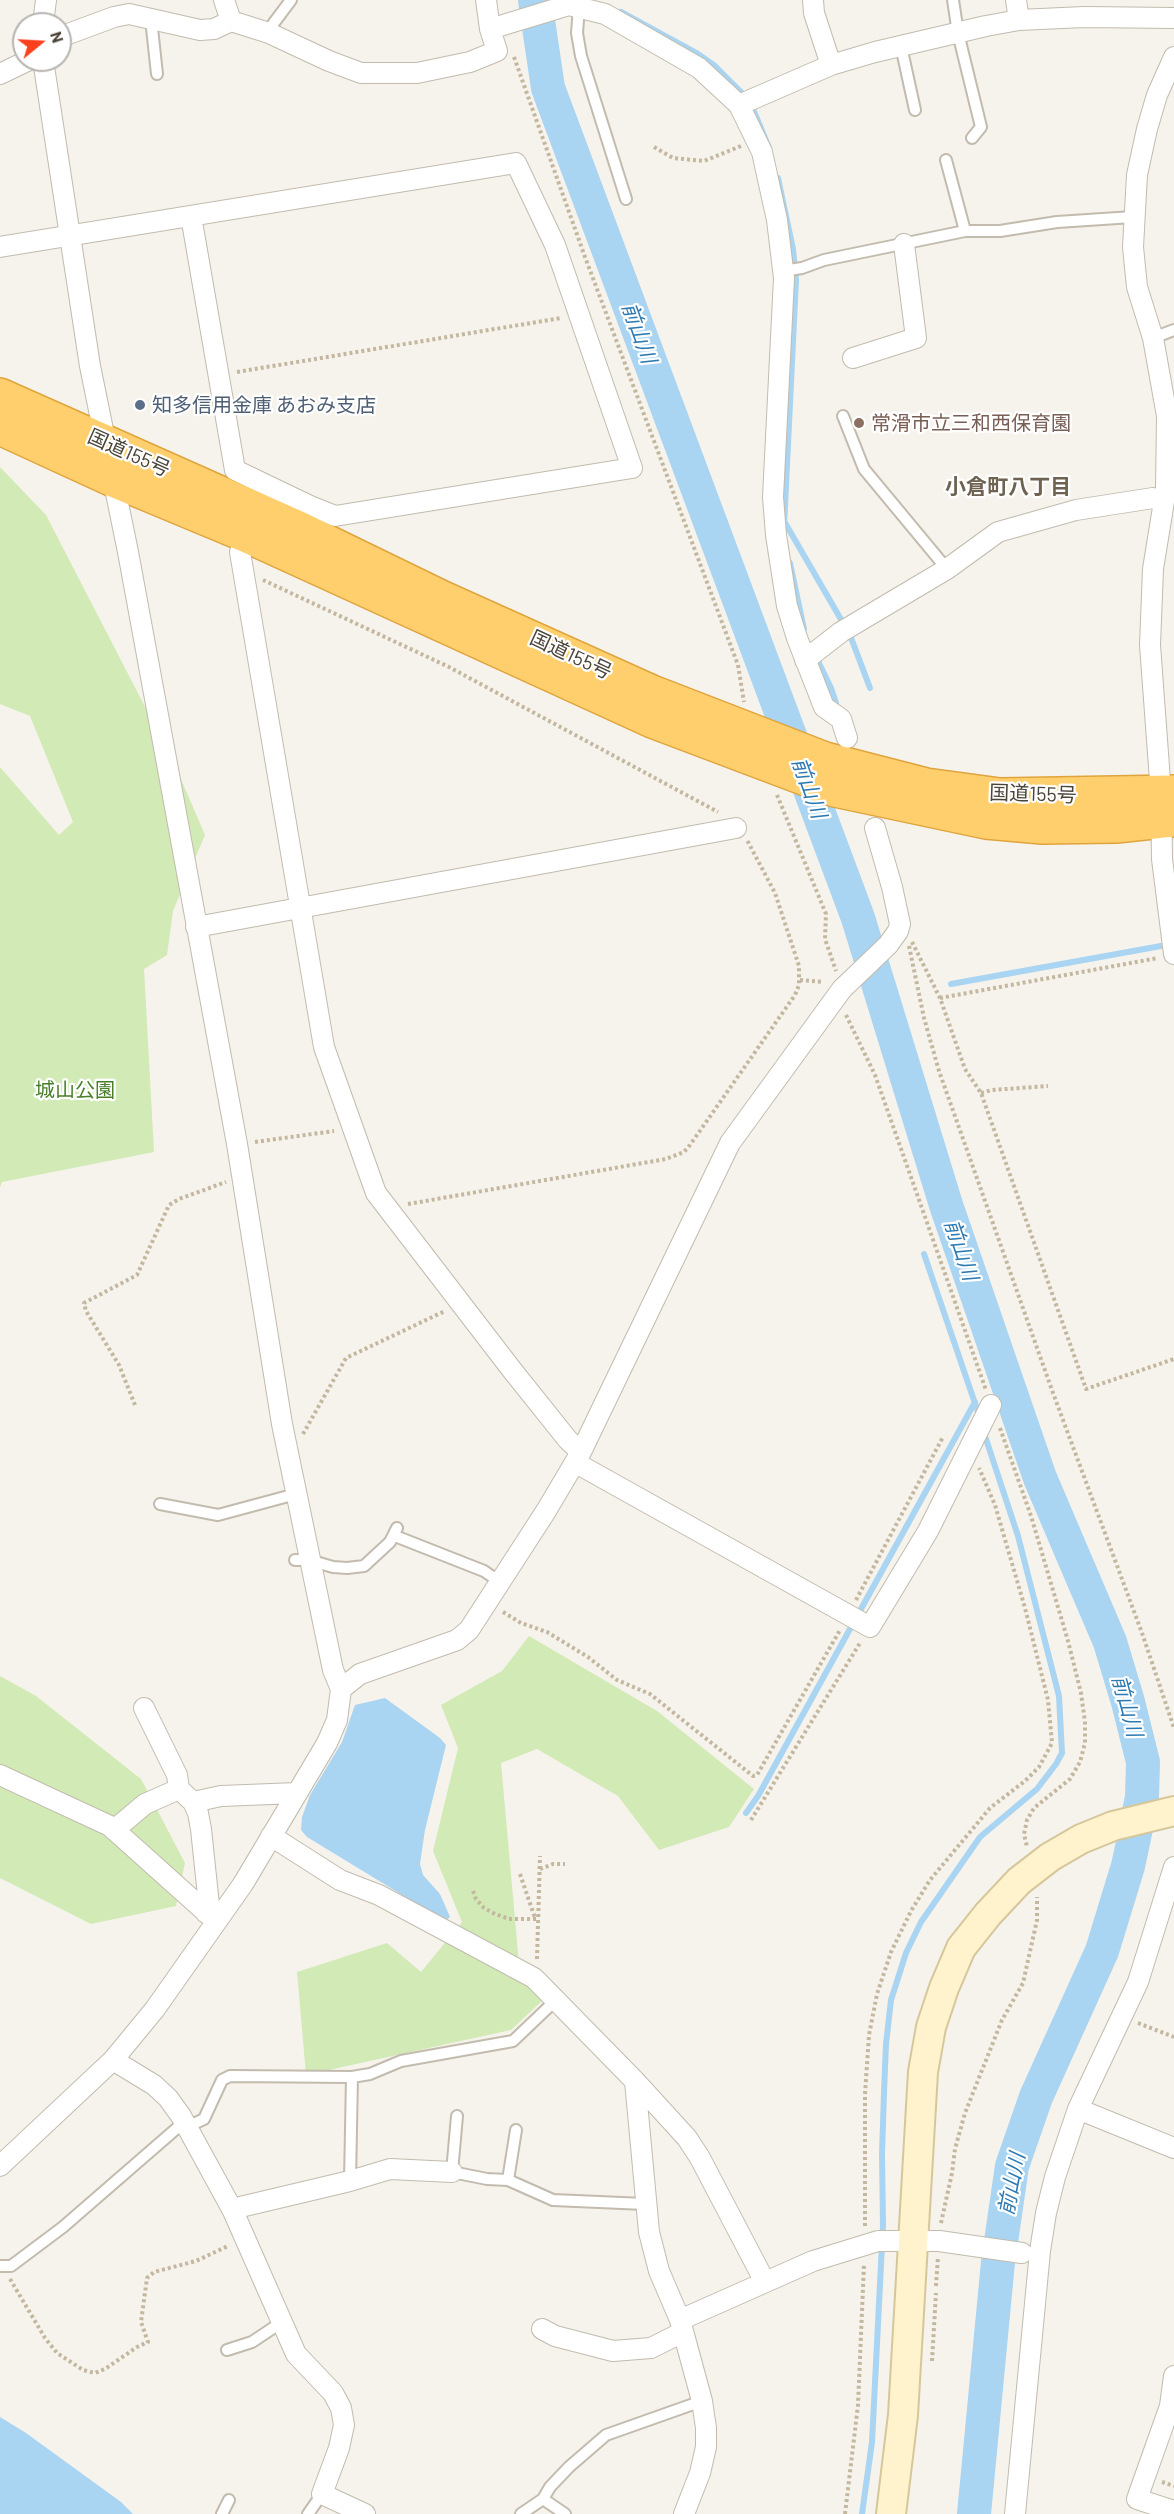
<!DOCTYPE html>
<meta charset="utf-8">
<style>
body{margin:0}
#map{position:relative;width:1174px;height:2514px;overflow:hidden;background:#f6f3ec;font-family:Barlow,sans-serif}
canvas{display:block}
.north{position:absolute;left:12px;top:12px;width:60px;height:60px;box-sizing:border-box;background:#fff;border:2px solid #b7b4b0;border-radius:50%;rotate:72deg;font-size:16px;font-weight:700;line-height:24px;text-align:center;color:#4b4439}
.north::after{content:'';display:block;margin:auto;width:21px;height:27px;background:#fc3f1d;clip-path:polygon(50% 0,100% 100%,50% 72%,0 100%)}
</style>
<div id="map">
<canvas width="1174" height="2514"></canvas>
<div class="north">N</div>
</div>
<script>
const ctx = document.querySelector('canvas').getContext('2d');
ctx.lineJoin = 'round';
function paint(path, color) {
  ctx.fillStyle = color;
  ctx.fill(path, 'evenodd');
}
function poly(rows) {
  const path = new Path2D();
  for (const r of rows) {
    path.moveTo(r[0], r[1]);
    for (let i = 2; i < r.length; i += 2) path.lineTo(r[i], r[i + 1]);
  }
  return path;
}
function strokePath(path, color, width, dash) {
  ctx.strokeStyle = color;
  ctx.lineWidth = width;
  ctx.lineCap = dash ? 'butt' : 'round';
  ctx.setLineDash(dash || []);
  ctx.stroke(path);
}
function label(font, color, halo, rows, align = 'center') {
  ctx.font = font + ' Barlow,"Noto Sans JP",sans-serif';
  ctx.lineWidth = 4.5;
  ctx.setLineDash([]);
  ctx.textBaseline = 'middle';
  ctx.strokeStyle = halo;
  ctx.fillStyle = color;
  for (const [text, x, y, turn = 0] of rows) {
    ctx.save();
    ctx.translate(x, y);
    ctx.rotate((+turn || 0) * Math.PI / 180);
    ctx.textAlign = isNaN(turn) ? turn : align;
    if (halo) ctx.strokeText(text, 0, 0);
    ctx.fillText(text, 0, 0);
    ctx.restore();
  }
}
paint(poly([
 [0,467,46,515,174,763,205,835,173,911,167,955,144,969,154,1152,2,1182,0,1187,0,767,59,835,73,822,30,716,0,704],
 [529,1636,657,1711,754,1789,729,1827,659,1850,618,1796,537,1749,501,1763,520,1975,543,2000,511,2030,306,2075,297,1972,387,1943,421,1972,462,1922,433,1851,458,1748,441,1705,502,1671],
 [0,1676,36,1696,141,1779,185,1863,176,1906,91,1924,0,1878]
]), '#d2eab5');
paint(poly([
 [385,1698,440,1738,446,1745,425,1830,420,1864,423,1875,440,1894,450,1917,445,1921,307,1837,301,1830,302,1817,310,1795,342,1742,355,1705],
 [0,2417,26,2433,121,2502,133,2514,0,2514]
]), '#a9d4f2');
strokePath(poly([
 [621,12,698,54,715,66,741,92,753,109,769,148],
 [778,178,793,249,796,280,784,526],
 [784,521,850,635,870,688],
 [790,563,804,629],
 [815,655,831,688,836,703],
 [951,984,1161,946],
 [924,1254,980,1418],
 [746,1813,758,1796,975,1402],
 [862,2514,872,2442,883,2225,882,2154,884,2093,886,2044,891,2000,906,1953,921,1922,980,1837,1037,1789,1056,1764,1062,1753,1059,1696,1018,1536,983,1430]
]), '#a9d4f2', 6);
strokePath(poly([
 [535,0,548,88,858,918,946,1205,1040,1478,1110,1642,1128,1702,1143,1762,1142,1797,1134,1838,1128,1866,1102,1951,1036,2097,1012,2166,998,2262,974,2514]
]), '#a9d4f2', 34);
const lane = poly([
 [953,0,958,33,981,127,972,138],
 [579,7,577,33,581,56,626,199],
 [151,19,157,74],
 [269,33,270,28,291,0],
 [901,46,915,110],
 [946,160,965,231],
 [783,271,802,268,824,260,965,231,1000,231,1057,222,1133,217],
 [1153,338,1174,330],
 [843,416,864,469,947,569],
 [160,1504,218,1515,296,1494],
 [395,1536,484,1571,500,1582],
 [295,1560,309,1560,333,1567,347,1568,364,1566,390,1542,397,1528],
 [457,2116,452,2172,487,2179,508,2180,553,2200,645,2204],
 [187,2127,204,2119,222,2080,230,2076,352,2077,370,2074,401,2061,513,2041,556,2000],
 [508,2180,516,2130],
 [350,2181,352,2077],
 [0,2266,11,2266,63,2227,184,2122],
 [227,2350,252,2342,282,2322],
 [543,2499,565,2514],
 [222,2514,229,2500],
 [308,2514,322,2494],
 [521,2514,543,2499,550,2487,569,2467,606,2435,702,2401]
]);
const street = poly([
 [224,0,231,21],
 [486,0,490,29],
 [813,0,814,13,831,65],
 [1016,0,1019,20],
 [43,24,46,0],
 [60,37,114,17,129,14,200,30,214,29,231,21,269,33,329,61,361,73,417,73,470,62,497,51,490,29,569,5,605,14,699,68,739,105,762,152,777,220,784,278,773,497,776,535,787,606,797,638,824,707,841,719,847,738],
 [1174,57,1157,95,1147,129,1137,175,1133,247,1137,287,1153,338,1167,416,1166,489,1153,569,1150,645,1161,794,1162,859,1174,954],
 [0,74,29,60],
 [739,105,831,65,875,52,986,26,1019,20,1084,17,1174,18],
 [191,216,235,470,310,506,305,516],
 [0,247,516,163,555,245,632,468,335,516,310,506],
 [853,358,916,338,904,244],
 [245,535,240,552,324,1047,376,1193,512,1370,568,1440,581,1452],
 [805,660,841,632,947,569,998,532,1076,510,1153,498,1164,500],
 [196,927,736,828],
 [576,1463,870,1627,928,1531,991,1405],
 [341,1689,360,1674,457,1640,469,1630,546,1511,581,1452,730,1143,842,989,888,945,898,931,900,924,892,887,875,828],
 [144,1708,177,1775,179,1789],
 [0,1775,110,1826,216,1921],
 [114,1830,145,1804,179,1789,193,1802],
 [271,1836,340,1880,379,1895,534,1978,635,2081,649,2232,659,2271,680,2320,702,2401,706,2428,706,2447,700,2473,684,2514],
 [206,1913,209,1905,201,1829,198,1813,193,1802,221,1796,297,1793],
 [113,2060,154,2085,168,2098,181,2116,233,2211,296,2354,333,2393,341,2408,344,2425,339,2448,322,2494,365,2514],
 [635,2081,687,2138,700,2158,765,2282],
 [1078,2109,1174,2148],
 [0,2166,113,2060,155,2009,243,1884,327,1743,337,1720,341,1689,333,1670,282,1424,237,1144,128,552,90,366,43,60],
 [232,2209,350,2181,390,2169,452,2172],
 [680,2320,813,2261,878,2241,939,2241,1022,2253],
 [542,2329,555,2336,613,2351,651,2348,683,2332],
 [1174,2376,1170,2406,1137,2499,1174,2511],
 [1015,2514,1040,2251,1046,2213,1055,2177,1078,2109,1138,1982,1174,1867]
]);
const secondary = poly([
 [891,2514,903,2415,923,2072,931,2027,944,1988,961,1948,988,1914,1019,1881,1050,1857,1081,1839,1113,1826,1174,1811]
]);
const highway = poly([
 [0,395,299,528,443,598,652,692,825,759,926,785,1000,795,1174,792],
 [0,428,113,480,245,535,652,721,835,790,986,822,1042,827,1116,826,1174,820]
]);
strokePath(lane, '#c2bbae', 14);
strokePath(street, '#c2bbae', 22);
strokePath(secondary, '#d6c79b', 32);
strokePath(highway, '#e0a43c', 36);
strokePath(poly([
 [514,57,585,257,738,665,744,702],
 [654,147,673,158,704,161,741,146],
 [237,372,561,318],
 [263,580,449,667,718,812],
 [777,795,826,914,825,939,836,971],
 [912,942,940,998,965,1069,981,1093,1086,1389,1174,1359],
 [909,946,924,1018,939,1071,1053,1393,1142,1633,1174,1728],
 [800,980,823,982],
 [940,998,1158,958],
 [846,1015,875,1075,986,1390],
 [981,1093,992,1090,1048,1086],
 [255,1142,334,1131],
 [408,1204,666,1159,684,1152,690,1145,795,995,799,985,799,966,775,893,747,840],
 [135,1405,119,1365,86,1311,84,1303,137,1275,169,1205,179,1199,226,1182],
 [1000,1428,1031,1516,1068,1641,1081,1693,1085,1722,1085,1743,1080,1762,1070,1779,1034,1808,1027,1820,1024,1834,1027,1847],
 [303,1434,346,1358,445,1311],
 [856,1600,943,1437],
 [503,1612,521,1623,547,1632,588,1657,617,1680,650,1694,753,1776,757,1775,840,1630],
 [751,1820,860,1643],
 [540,1869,553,1864,565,1864],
 [520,1874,535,1918],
 [473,1891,476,1899,484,1908,495,1914,509,1919,538,1919],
 [537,1959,540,1856],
 [1138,2023,1174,2037],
 [941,2223,952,2173,955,2149,965,2113,1002,2020,1023,1983,1037,1920,1037,1897],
 [865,2226,865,2094,869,2035,877,1994,891,1952,911,1911,930,1880,990,1808,1025,1781,1039,1767,1052,1743,1048,1700,1025,1608,995,1505,979,1468],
 [10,2279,45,2338,57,2353,83,2370,95,2373,105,2369,137,2347,148,2342,141,2322,147,2278,154,2272,196,2261,228,2246],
 [936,2286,938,2257],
 [932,2361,936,2293],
 [1162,2482,1174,2486],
 [845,2514,858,2405,864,2264]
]), '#c4b79f', 4, [3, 3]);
strokePath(lane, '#fff', 10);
strokePath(street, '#fff', 20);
strokePath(secondary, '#fff3cd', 28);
strokePath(highway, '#ffcf6e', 33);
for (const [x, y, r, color] of [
 [140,405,6,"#5c6f8a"],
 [859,423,6,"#8d6e63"]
]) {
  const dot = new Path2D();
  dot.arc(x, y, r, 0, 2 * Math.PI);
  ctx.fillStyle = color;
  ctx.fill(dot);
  strokePath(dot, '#fff', 2);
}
label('20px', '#4e5e75', '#fff', [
 ["知多信用金庫 あおみ支店",152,405]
], 'left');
label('20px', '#785e54', '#fff', [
 ["常滑市立三和西保育園",871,423]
], 'left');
label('20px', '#4b4439', '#fff', [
 ["国道155号",129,453,24],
 ["国道155号",571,655,25],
 ["国道155号",1033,794,2]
]);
label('20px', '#4a7f2a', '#fff', [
 ["城山公園",75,1090]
]);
label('italic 21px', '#2e7ab2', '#fff', [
 ["前山川",639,333,70],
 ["前山川",809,788,70],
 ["前山川",961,1250,71],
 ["前山川",1127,1706,75],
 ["前山川",1012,2184,-79]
]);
label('bold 21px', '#6e6250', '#fff', [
 ["小倉町八丁目",1008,487]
]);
</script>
